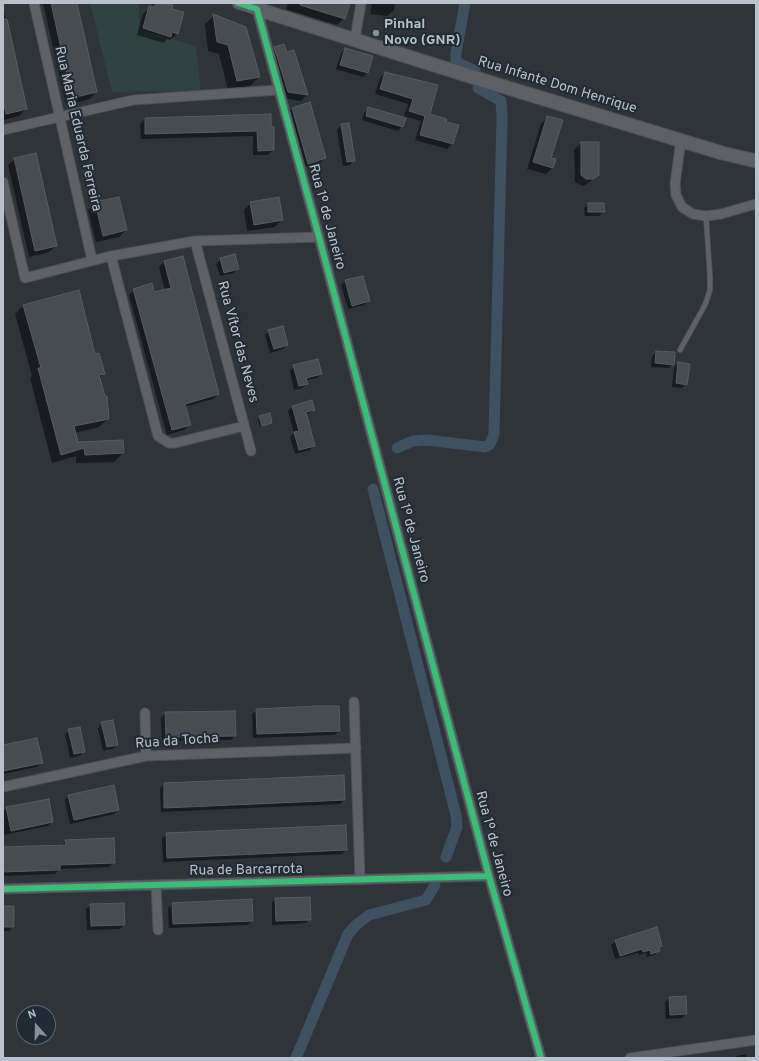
<!DOCTYPE html>
<meta charset="utf-8">
<style>
body{margin:0}
#map{position:relative;width:759px;height:1061px;overflow:hidden;background:#2e343a;font-family:Overpass,sans-serif}
canvas{display:block}
.frame{position:absolute;inset:0;border:4px solid #b9c1ca;pointer-events:none}
.north{position:absolute;left:16px;top:1005px;width:40px;height:40px;box-sizing:border-box;background:#212b34;border:1px solid #5e6770;border-radius:50%;rotate:340deg;font-size:11px;font-weight:700;line-height:16px;text-align:center;color:#b9c1ca}
.north::after{content:'';display:block;margin:auto;width:14px;height:18px;background:#889098;clip-path:polygon(50% 0,100% 100%,50% 72%,0 100%)}
</style>
<div id="map">
<canvas width="759" height="1061"></canvas>
<div class="frame"></div>
<div class="north">N</div>
</div>
<script>
const ctx = document.querySelector('canvas').getContext('2d');
ctx.lineJoin = 'round';
function paint(path, color) {
  ctx.fillStyle = color;
  ctx.fill(path, 'evenodd');
}
function poly(rows) {
  const path = new Path2D();
  for (const r of rows) {
    path.moveTo(r[0], r[1]);
    for (let i = 2; i < r.length; i += 2) path.lineTo(r[i], r[i + 1]);
  }
  return path;
}
function strokePath(path, color, width, dash) {
  ctx.strokeStyle = color;
  ctx.lineWidth = width;
  ctx.lineCap = dash ? 'butt' : 'round';
  ctx.setLineDash(dash || []);
  ctx.stroke(path);
}
function label(font, color, halo, rows, align = 'center') {
  ctx.font = font + ' Overpass,sans-serif';
  ctx.lineWidth = 4;
  ctx.setLineDash([]);
  ctx.textBaseline = 'middle';
  ctx.strokeStyle = halo;
  ctx.fillStyle = color;
  for (const [text, x, y, turn = 0] of rows) {
    ctx.save();
    ctx.translate(x, y);
    ctx.rotate((+turn || 0) * Math.PI / 180);
    ctx.textAlign = isNaN(turn) ? turn : align;
    if (halo) ctx.strokeText(text, 0, 0);
    ctx.fillText(text, 0, 0);
    ctx.restore();
  }
}
paint(poly([
 [90,3,139,3,140,29,196,46,201,91,112,92]
]), '#2e4241');
paint(poly([
 [43,3,76,3,96,92,90,99,66,105],
 [155,3,172,6,171,9,177,34,170,40,167,39,164,43,137,35,143,14],
 [288,3,349,3,344,18,337,25,286,9],
 [372,3,395,3,394,10,387,16,370,14],
 [3,7,26,109,19,116,3,120],
 [214,16,259,77,250,86,228,90,219,54,208,51,205,24],
 [275,48,286,54,294,51,307,95,301,101,282,98,269,54],
 [345,49,367,73,363,77,336,69,341,53],
 [385,73,437,86,429,115,458,126,452,144,447,149,415,140,421,121,404,116,408,104,375,94,380,78],
 [292,108,325,158,321,162,304,167,288,113],
 [369,109,402,126,398,131,362,120,364,113],
 [548,117,552,168,546,174,527,169,541,124],
 [145,119,270,128,273,150,268,155,253,155,253,136,141,139,140,124],
 [341,125,354,160,350,165,343,166,337,130],
 [581,143,598,174,591,181,583,186,575,182,574,150],
 [15,159,56,246,49,252,29,257,8,165],
 [118,198,126,230,119,237,96,242,88,210,95,203],
 [251,203,281,220,275,227,247,231,244,210],
 [589,204,604,211,599,216,585,216,584,208],
 [221,259,238,268,234,273,220,276,216,264],
 [164,262,218,394,213,399,185,407,190,425,184,430,167,435,129,295,134,290,154,293,165,291,159,267],
 [346,281,368,301,364,305,348,309,341,285],
 [23,306,95,355,104,374,99,378,108,419,99,427,75,433,78,443,123,453,114,462,76,463,76,456,52,463,30,378,32,376,15,314],
 [269,331,287,345,283,349,270,353,265,335],
 [656,352,673,364,669,368,651,367,652,357],
 [678,363,686,384,682,388,672,387,674,368],
 [294,366,321,374,317,378,306,380,307,384,302,388,294,390,290,371],
 [292,407,314,410,306,415,314,445,310,450,295,454,290,437,294,433,288,411],
 [260,417,271,422,260,427,258,419],
 [257,710,339,731,335,735,253,738,252,714],
 [165,713,235,736,231,740,162,741,161,718],
 [102,723,117,745,113,749,103,751,98,728],
 [69,730,84,751,80,756,70,758,65,734],
 [3,746,42,762,37,767,3,774],
 [343,776,344,800,340,804,161,812,160,788,164,784],
 [69,796,118,810,114,814,70,824,65,800],
 [48,800,52,822,48,826,3,835,3,810],
 [345,827,346,850,342,854,163,862,162,839,166,834],
 [66,841,114,862,109,867,60,869,55,874,3,876,3,848,61,846],
 [276,899,310,919,306,923,272,925,272,903],
 [172,904,252,921,248,925,169,928,168,908],
 [91,905,124,925,120,929,87,930,86,909],
 [3,907,13,926,9,931,3,931],
 [616,941,661,946,655,955,647,957,646,953,639,955,638,953,615,959,611,945],
 [669,998,686,1014,682,1018,666,1019,665,1002],
 [746,1054,747,1058,736,1058,737,1056]
]), '#0007');
strokePath(poly([
 [465,3,456,53,456,62,475,71],
 [397,448,413,441,427,440,485,447,490,444,494,434,502,119,501,101,478,88],
 [373,489,456,815,457,827,446,857],
 [296,1058,348,934,356,925,369,915,426,900,435,885]
]), '#3e5163', 11);
const building = poly([
 [51,3,77,3,97,92,72,98,51,3],
 [156,3,173,5,172,9,184,12,178,34,172,32,171,37,143,28,149,6,154,7,156,3],
 [300,3,350,3,345,19,300,5,300,3],
 [213,14,246,27,260,77,237,81,228,45,217,42,213,14],
 [3,19,7,19,27,109,6,114,3,100,3,19],
 [284,44,287,52,294,50,308,95,288,92,274,47,284,44],
 [345,48,373,56,368,73,340,65,345,48],
 [385,72,438,85,430,114,447,119,446,122,459,125,453,144,420,135,425,116,409,111,413,99,380,89,385,72],
 [310,102,326,158,308,164,292,108,310,102],
 [368,107,406,118,403,127,366,116,368,107],
 [271,114,271,127,274,127,274,150,258,151,257,131,145,134,145,118,271,114],
 [547,116,563,120,551,158,556,159,553,168,533,162,547,116],
 [349,123,355,161,347,162,341,124,349,123],
 [581,142,599,142,599,175,593,179,586,179,581,175,581,142],
 [36,153,57,246,35,251,14,158,36,153],
 [119,197,127,230,103,236,95,202,119,197],
 [279,197,283,220,254,225,250,202,279,197],
 [588,203,604,203,605,212,588,212,588,203],
 [235,254,239,269,224,273,220,258,235,254],
 [183,256,219,394,185,404,191,425,172,430,133,289,152,283,154,292,171,288,164,261,183,256],
 [363,276,370,301,352,306,345,280,363,276],
 [79,290,95,354,99,353,105,374,99,375,105,396,107,396,109,419,74,426,78,442,123,440,124,453,85,455,84,448,61,455,38,368,41,368,23,305,79,290],
 [283,326,288,345,274,349,268,330,283,326],
 [656,351,675,352,674,365,655,363,656,351],
 [318,359,322,374,306,378,308,384,299,386,293,365,318,359],
 [678,362,690,364,687,385,676,383,678,362],
 [312,400,315,410,306,412,315,446,299,450,294,432,299,431,292,406,312,400],
 [270,413,272,423,262,426,259,416,270,413],
 [316,706,339,706,340,731,257,734,256,709,316,706],
 [235,711,236,736,166,737,165,712,235,711],
 [113,720,118,745,107,747,101,722,113,720],
 [80,727,85,752,74,754,68,729,80,727],
 [37,738,43,763,3,771,3,745,37,738],
 [344,775,345,800,164,808,164,783,344,775],
 [114,785,119,810,74,820,68,795,114,785],
 [49,799,53,822,11,831,6,807,49,799],
 [346,825,347,850,167,858,166,833,346,825],
 [114,838,115,863,60,865,60,870,3,872,3,847,66,845,65,840,114,838],
 [310,897,311,920,276,921,275,898,310,897],
 [252,899,253,921,173,924,172,903,252,899],
 [124,903,125,925,91,926,90,904,124,903],
 [3,906,14,906,14,927,3,927,3,906],
 [657,927,662,946,659,947,660,951,651,954,650,950,643,952,642,949,620,956,615,940,657,927],
 [686,996,687,1014,670,1015,669,997,686,996]
]);
paint(building, '#474c52');
strokePath(building, '#565c61', 1);
const service = poly([
 [680,350,705,305,710,290,710,277,706,216]
]);
const minor = poly([
 [34,3,92,260],
 [257,9,319,237,489,876,541,1058],
 [355,39,361,3],
 [3,130,133,100,278,90],
 [681,139,675,184,676,195,682,207,693,214,706,216,721,214,756,204],
 [3,182,25,278,111,256,195,241,319,237],
 [195,241,251,451],
 [111,256,158,436,169,443,175,443,244,426],
 [354,702,360,880],
 [145,713,146,756],
 [3,787,146,756,356,748],
 [156,885,158,930],
 [3,889,489,876],
 [630,1058,756,1040]
]);
const tertiary = poly([
 [238,3,257,9]
]);
const secondary = poly([
 [255,3,257,9,482,80,722,153,756,161]
]);
strokePath(service, '#4c5055', 6);
strokePath(minor, '#4c5055', 11);
strokePath(tertiary, '#4c5055', 13);
strokePath(secondary, '#4c5055', 15);
strokePath(service, '#5e6268', 4.5);
strokePath(minor, '#5e6268', 9);
strokePath(tertiary, '#5e6268', 11);
strokePath(secondary, '#5d6167', 13);
strokePath(poly([
 [238,3,257,9,319,237,489,876,541,1058],
 [3,889,489,876]
]), '#3abd76', 6);
for (const [x, y, r, color] of [
 [376,33,4,"#889098"]
]) {
  const dot = new Path2D();
  dot.arc(x, y, r, 0, 2 * Math.PI);
  ctx.fillStyle = color;
  ctx.fill(dot);
  strokePath(dot, '#212b34', 1.5);
}
label('bold 14px', '#b9c1ca', '#212b34', [
 ["Pinhal",384,25],
 ["Novo (GNR)",384,41]
], 'left');
label('14px', '#b9c1ca', '#212b34', [
 ["Rua Infante Dom Henrique",557,86,17],
 ["Rua Maria Eduarda Ferreira",77,129,77],
 ["Rua 1º de Janeiro",326,217,75],
 ["Rua Vítor das Neves",237,342,75],
 ["Rua 1º de Janeiro",410,530,75],
 ["Rua da Tocha",177,742,-4],
 ["Rua 1º de Janeiro",493,844,75],
 ["Rua de Barcarrota",246,871,-1]
]);
</script>
